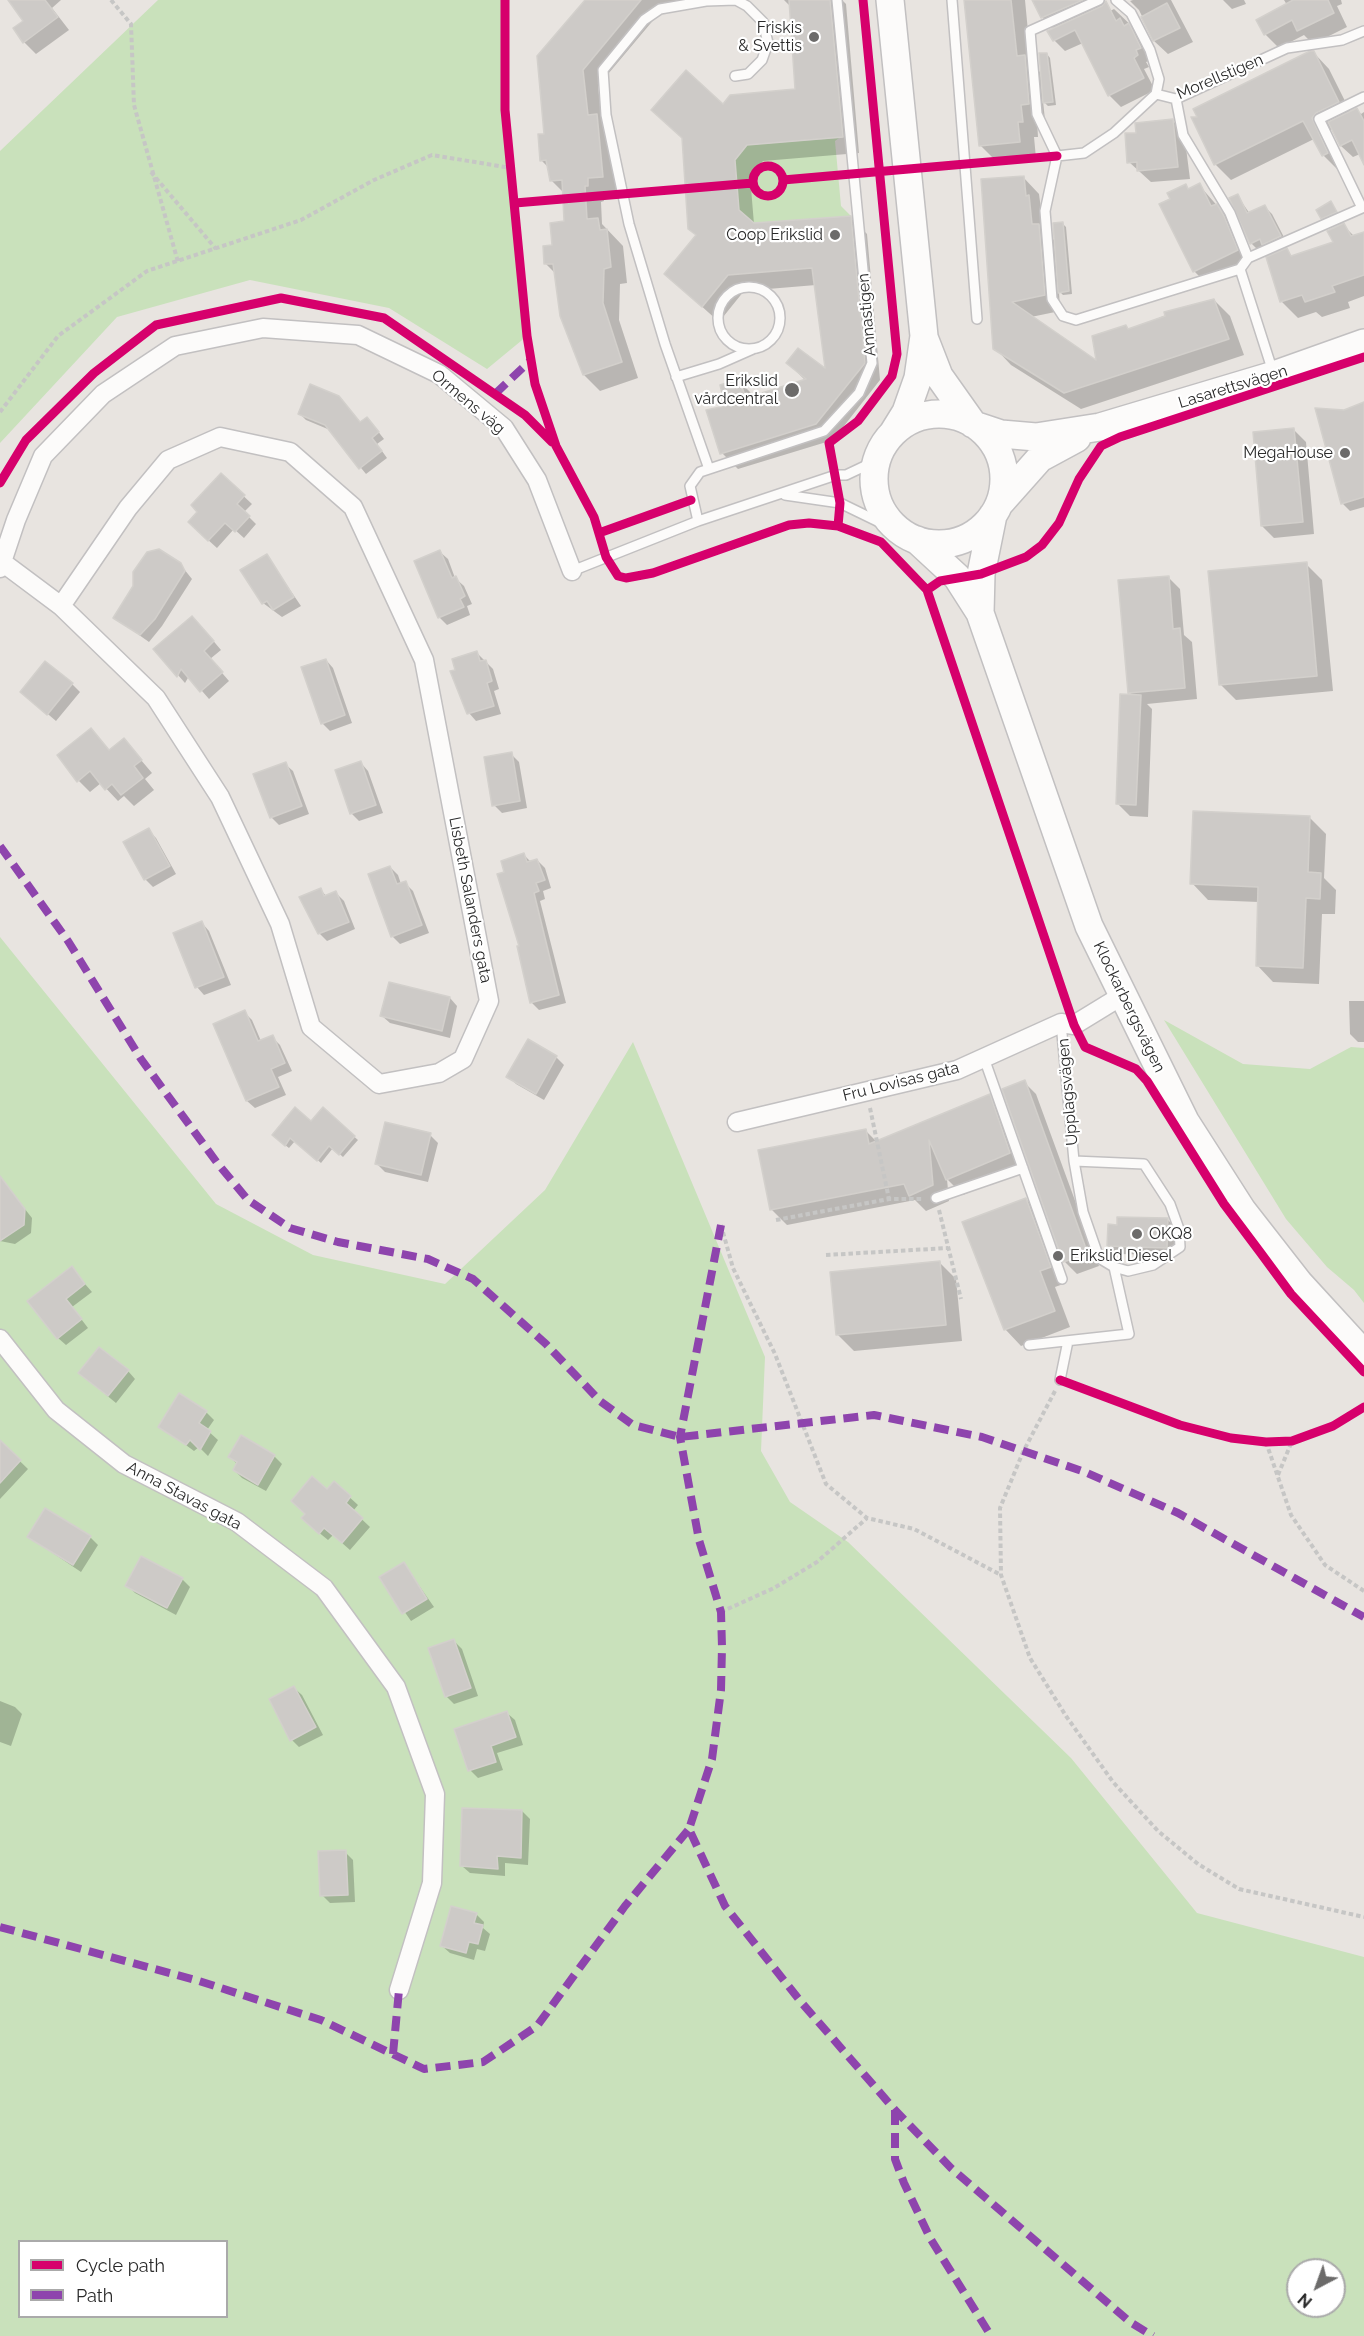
<!DOCTYPE html>
<meta charset="utf-8">
<style>
body{margin:0}
#map{position:relative;width:1364px;height:2336px;overflow:hidden;background:#e8e4e0;font-family:Raleway,sans-serif}
canvas{display:block}
.legend{position:absolute;left:18px;top:2240px;width:210px;height:78px;box-sizing:border-box;background:#fff;border:2px solid #aaa;margin:0;padding:8px 10px;list-style:none;font-size:18px;color:#2a2a2a}
.legend li{display:flex;align-items:center;gap:12px;height:30px}
.legend b{width:30px;border:2px solid #aaa}
.north{position:absolute;left:1286px;top:2258px;width:60px;height:60px;box-sizing:border-box;background:#fff;border:2px solid #aaa;border-radius:50%;rotate:221deg;font-size:16px;font-weight:700;line-height:24px;text-align:center;color:#2a2a2a}
.north::after{content:'';display:block;margin:auto;width:21px;height:27px;background:#6c6b6a;clip-path:polygon(50% 0,100% 100%,50% 72%,0 100%)}
</style>
<div id="map">
<canvas width="1364" height="2336"></canvas>
<ul class="legend">
<li><b style="height:8px;background:#d6006c"></b>Cycle path</li>
<li><b style="height:8px;background:#8e44ad"></b>Path</li>
</ul>
<div class="north">N</div>
</div>
<script>
const ctx = document.querySelector('canvas').getContext('2d');
ctx.lineJoin = 'round';
function paint(path, color) {
  ctx.fillStyle = color;
  ctx.fill(path, 'evenodd');
}
function poly(rows) {
  const path = new Path2D();
  for (const r of rows) {
    if (r.length === 3) {
      path.moveTo(r[0] + r[2], r[1]);
      path.arc(r[0], r[1], r[2], 0, 2 * Math.PI);
      continue;
    }
    path.moveTo(r[0], r[1]);
    for (let i = 2; i < r.length; i += 2) path.lineTo(r[i], r[i + 1]);
  }
  return path;
}
function strokePath(path, color, width, dash) {
  ctx.strokeStyle = color;
  ctx.lineWidth = width;
  ctx.lineCap = dash ? 'butt' : 'round';
  ctx.setLineDash(dash || []);
  ctx.stroke(path);
}
function label(font, color, halo, rows, align = 'center') {
  ctx.font = font + ' Raleway,sans-serif';
  ctx.lineWidth = 4.5;
  ctx.setLineDash([]);
  ctx.textBaseline = 'middle';
  ctx.strokeStyle = halo;
  ctx.fillStyle = color;
  for (const [text, x, y, turn = 0] of rows) {
    ctx.save();
    ctx.translate(x, y);
    ctx.rotate((+turn || 0) * Math.PI / 180);
    ctx.textAlign = isNaN(turn) ? turn : align;
    if (halo) ctx.strokeText(text, 0, 0);
    ctx.fillText(text, 0, 0);
    ctx.restore();
  }
}
paint(poly([
 [158,0,505,0,505,110,527,336,487,369,389,308,250,280,117,317,0,443,0,151],
 [839,138,835,141,841,206,851,216,754,223,739,210,735,160,747,145],
 [0,937,216,1204,313,1255,445,1284,545,1190,633,1042,765,1357,761,1451,790,1502,848,1542,1071,1758,1197,1913,1364,1957,1364,2336,0,2336],
 [20,2242,226,2242,226,2316,20,2316],
 [1298,2270,1334,2270,1334,2306,1298,2306],
 [1164,1020,1243,1064,1310,1069,1351,1047,1364,1048,1364,1303,1354,1290,1327,1267,1286,1219]
]), '#c9e1bb');
paint(poly([
 [15,0,61,0,52,8,69,30,36,54,24,42,25,21],
 [587,0,727,0,666,5,598,86,602,121,613,132,618,193,603,194,604,201,601,202,602,224,623,246,627,283,620,284,619,320,638,378,600,391,584,375,555,273,546,264,565,222,564,193,551,180,549,168,542,161,546,136],
 [784,0,842,0,846,4,859,153,763,161,750,176,754,224,850,217,867,234,880,380,833,440,738,469,722,453,726,407,739,381,755,397,806,381,788,363,827,371,816,285,744,291,719,322,666,274,697,236,689,228,684,139,653,110,723,106,796,90,791,7],
 [966,0,1025,0,1031,63,1042,74,1047,54,1050,58,1056,105,1048,106,1043,101,1045,120,1037,120,1038,137,1034,137,1036,158,996,161,980,145],
 [1034,0,1100,0,1106,13,1114,9,1137,31,1152,60,1146,62,1149,67,1144,69,1155,90,1121,107,1109,95,1083,43,1065,51,1054,40,1054,29,1043,18],
 [1133,0,1171,0,1193,42,1168,54,1154,41,1139,10,1130,1],
 [1223,0,1244,0,1246,4,1232,9],
 [1284,0,1341,0,1342,4,1337,6,1347,27,1313,44,1304,35,1279,48,1265,34,1287,5],
 [1314,53,1329,69,1351,113,1357,110,1361,114,1364,112,1364,161,1360,154,1353,157,1341,146,1332,128,1327,135,1343,169,1339,171,1323,155,1314,139,1231,180,1215,164,1199,118],
 [1172,120,1184,132,1190,179,1151,182,1129,162,1137,134],
 [1023,177,1039,194,1041,209,1045,213,1047,233,1056,242,1063,224,1066,227,1072,294,1063,295,1059,291,1060,311,1031,317,1098,363,1126,326,1129,330,1193,304,1196,307,1214,300,1230,316,1244,355,1081,409,1011,365,995,348],
 [1199,185,1228,218,1249,262,1207,284,1195,272,1161,205,1172,199,1185,186,1190,190],
 [1237,195,1250,214,1265,207,1272,214,1287,243,1258,250,1251,243],
 [1331,203,1339,215,1325,221,1322,218],
 [1343,225,1355,237,1364,234,1364,296,1348,302,1350,308,1322,317,1316,312,1298,318,1282,302,1268,258,1286,250,1293,257,1335,243],
 [1364,404,1364,507,1350,511,1342,503,1344,411],
 [300,414,373,425,384,439,377,444,387,458,366,474,330,430,306,420],
 [1294,430,1306,442,1314,534,1274,538,1262,526],
 [221,475,252,504,244,512,256,524,244,538,234,529,217,548,197,530,199,512],
 [440,552,448,559,455,578,464,586,472,604,467,606,470,615,447,625,439,617],
 [267,556,301,606,282,617,263,603],
 [180,564,192,579,162,626,149,642,115,618],
 [1306,564,1322,580,1333,691,1236,700,1220,684],
 [1168,577,1180,589,1184,635,1192,642,1197,699,1147,704,1152,709,1148,817,1130,816,1118,804,1134,697,1129,692],
 [200,625,221,650,210,659,229,681,209,699,189,676,185,683,156,650],
 [477,653,493,669,499,689,494,691,501,714,476,721,469,713,457,671],
 [326,660,333,668,352,723,330,731,322,723],
 [72,684,80,692,56,721,22,692],
 [91,730,110,751,124,740,152,773,145,779,154,790,134,806,124,796,118,801,101,783,90,792,78,780],
 [511,754,519,762,527,808,502,813,494,805],
 [361,763,368,771,383,813,359,821,351,813],
 [285,764,293,771,309,814,279,825,271,817],
 [1310,818,1326,834,1324,878,1336,890,1335,914,1322,914,1319,984,1273,982,1257,965,1259,902,1208,900,1192,883],
 [148,830,156,838,176,874,153,887,145,879,125,843],
 [524,855,531,862,537,860,545,868,551,888,543,891,545,899,540,901,566,1003,539,1010,531,1002,506,873],
 [390,867,398,875,401,884,405,883,413,891,429,933,400,944,392,936],
 [321,890,327,897,336,893,344,901,355,929,327,941,319,933],
 [202,923,209,931,231,985,204,995,197,987,175,934],
 [450,998,457,1006,450,1038,390,1023,382,1016],
 [1349,1001,1364,1001,1364,1042,1358,1042,1350,1034],
 [244,1012,252,1020,261,1041,272,1037,280,1045,292,1071,278,1077,286,1095,255,1108,247,1101,215,1025],
 [528,1041,556,1057,564,1065,544,1100,516,1084,508,1076],
 [1024,1082,1036,1094,1099,1266,1077,1274,1065,1262,1004,1090],
 [989,1096,1005,1112,1026,1169,963,1195,947,1179,949,1201,926,1211,915,1200,787,1225,771,1209,866,1131,878,1143],
 [323,1110,358,1140,343,1157,333,1148,321,1163,295,1141,289,1148,277,1139,311,1123],
 [430,1135,438,1143,428,1182,385,1172,377,1164],
 [5,1184,32,1218,31,1233,15,1244,0,1241,0,1188],
 [1026,1199,1042,1215,1066,1283,1055,1287,1070,1327,1021,1346,1005,1329],
 [1167,1219,1175,1227,1174,1255,1116,1254,1109,1246],
 [940,1263,956,1279,962,1341,854,1351,838,1335],
 [71,1268,92,1292,72,1307,88,1328,66,1345,58,1338],
 [128,1371,135,1379,116,1403,88,1380],
 [206,1412,214,1420,207,1430,218,1440,208,1456,199,1447,194,1451,160,1426],
 [0,1442,28,1469,0,1499],
 [274,1456,282,1464,266,1491,242,1478,234,1470,238,1465,230,1457],
 [334,1483,358,1505,353,1511,370,1527,350,1550,333,1535,328,1540,311,1526,307,1514],
 [29,1537,90,1537,98,1545,81,1572],
 [404,1564,434,1607,411,1621,381,1578],
 [182,1579,190,1587,176,1615,135,1593,127,1585],
 [454,1641,462,1649,478,1696,454,1704,446,1696],
 [294,1688,302,1695,323,1735,299,1747,292,1740],
 [0,1701,15,1707,22,1714,11,1746,0,1742],
 [507,1713,515,1720,523,1745,497,1753,503,1770,478,1778,470,1770],
 [522,1811,530,1819,528,1865,505,1863,505,1876,470,1873,462,1866],
 [345,1852,353,1860,355,1902,330,1903,322,1895],
 [476,1914,484,1922,483,1928,490,1934,485,1951,477,1949,474,1960,450,1953,442,1946]
]), '#0003');
const building = poly([
 [8,0,45,0,58,17,23,43,13,28,23,21,8,0],
 [585,0,641,0,583,70,588,115,597,114,603,177,588,178,588,186,585,186,587,219,598,218,600,230,607,229,611,267,604,269,603,303,622,362,583,375,560,316,553,264,544,264,543,246,552,245,550,223,564,221,563,200,562,180,550,181,546,160,540,161,538,134,544,134,537,56,585,0],
 [789,0,830,0,843,137,747,145,735,160,739,210,754,223,851,216,865,363,816,424,720,454,706,410,725,406,720,385,739,379,746,398,806,379,786,363,798,348,825,368,812,268,728,275,702,307,664,274,696,235,688,229,682,138,651,110,686,70,723,104,730,95,795,89,789,0],
 [964,0,1011,0,1017,56,1025,55,1029,104,1021,105,1023,122,1018,122,1020,142,979,146,964,0],
 [1032,0,1083,0,1041,18,1032,0],
 [1293,0,1328,0,1334,13,1297,31,1292,20,1264,35,1256,20,1293,0],
 [1106,1,1116,21,1120,18,1124,26,1129,23,1141,48,1136,50,1138,55,1134,58,1144,78,1108,96,1075,30,1053,41,1047,31,1102,6,1106,1],
 [1167,3,1180,28,1153,41,1141,17,1167,3],
 [1310,51,1314,51,1339,102,1316,113,1312,118,1328,153,1322,156,1303,121,1214,165,1191,117,1197,117,1193,109,1310,51],
 [1039,53,1047,53,1053,102,1043,103,1039,53],
 [1357,108,1364,121,1364,165,1352,140,1340,146,1328,122,1357,108],
 [1173,119,1178,167,1137,171,1137,162,1127,163,1125,133,1136,133,1135,123,1173,119],
 [1024,176,1026,196,1029,195,1032,224,1039,224,1045,295,1012,302,1096,360,1092,336,1126,325,1128,329,1165,316,1164,312,1214,299,1229,339,1064,393,993,349,981,179,1024,176],
 [1200,183,1211,206,1217,204,1224,216,1238,250,1193,272,1159,204,1170,199,1167,193,1186,184,1188,189,1200,183],
 [1238,194,1247,213,1265,205,1281,236,1262,245,1260,239,1250,244,1229,198,1238,194],
 [1331,201,1337,212,1321,219,1316,210,1331,201],
 [1063,222,1069,291,1058,293,1053,223,1063,222],
 [1344,223,1351,236,1364,232,1364,275,1332,286,1335,292,1305,302,1302,295,1280,302,1266,257,1287,248,1291,256,1333,242,1327,231,1344,223],
 [310,384,339,396,360,422,367,417,379,432,372,438,382,451,359,469,325,425,298,414,310,384],
 [1364,402,1364,497,1341,504,1315,408,1344,410,1364,402],
 [1294,428,1303,522,1261,526,1253,432,1294,428],
 [221,473,245,495,237,504,250,516,235,532,225,523,208,541,188,522,197,512,191,505,221,473],
 [159,549,181,563,185,571,155,619,140,635,113,618,133,586,133,572,147,552,159,549],
 [440,550,452,578,456,576,465,596,460,599,464,607,438,618,414,561,440,550],
 [267,554,294,597,273,610,267,601,262,604,240,570,267,554],
 [1307,562,1317,676,1219,685,1208,571,1307,562],
 [1169,576,1173,629,1180,628,1185,688,1128,693,1118,580,1169,576],
 [192,616,214,641,204,651,223,672,200,692,181,669,177,677,153,649,192,616],
 [477,651,480,661,486,660,492,681,487,683,494,706,467,714,450,671,455,670,452,659,477,651],
 [326,659,345,715,321,724,301,667,326,659],
 [45,661,73,683,47,715,20,692,45,661],
 [1120,694,1141,695,1136,805,1116,804,1120,694],
 [91,728,109,750,124,738,142,760,134,766,143,778,121,795,112,784,105,790,90,771,77,782,57,755,91,728],
 [512,752,520,801,492,806,484,757,512,752],
 [361,761,376,805,350,814,335,770,361,761],
 [286,762,302,806,270,818,253,774,286,762],
 [1193,811,1310,816,1308,872,1321,873,1320,899,1306,898,1303,968,1256,966,1258,887,1190,884,1193,811],
 [149,828,170,866,144,880,123,842,149,828],
 [524,853,527,862,537,859,545,880,536,883,539,891,534,893,559,995,530,1003,517,946,519,946,497,874,504,872,501,861,524,853],
 [390,866,397,884,406,881,422,925,391,937,368,874,390,866],
 [321,888,324,896,336,891,349,922,318,934,299,897,321,888],
 [202,921,224,977,195,988,173,933,202,921],
 [389,982,450,997,442,1031,380,1016,389,982],
 [245,1010,258,1041,273,1035,285,1063,271,1069,279,1087,246,1101,213,1024,245,1010],
 [528,1039,557,1056,536,1094,506,1077,528,1039],
 [1025,1080,1088,1254,1063,1262,1002,1089,1025,1080],
 [990,1094,1010,1153,946,1180,929,1140,933,1185,909,1196,904,1184,770,1210,758,1150,866,1129,869,1144,990,1094],
 [295,1107,311,1121,323,1107,355,1136,339,1155,329,1146,317,1161,290,1138,285,1146,272,1135,295,1107],
 [385,1122,431,1133,421,1175,375,1164,385,1122],
 [0,1176,25,1209,24,1225,0,1241,0,1176],
 [1026,1198,1051,1267,1040,1271,1055,1311,1004,1330,962,1222,1026,1198],
 [1117,1217,1168,1218,1167,1248,1107,1246,1108,1224,1117,1225,1117,1217],
 [940,1261,946,1325,836,1335,830,1272,940,1261],
 [72,1266,85,1284,66,1299,82,1319,57,1339,27,1301,72,1266],
 [99,1347,129,1370,108,1396,78,1373,99,1347],
 [179,1393,207,1411,199,1423,211,1431,200,1450,190,1440,186,1445,158,1427,179,1393],
 [241,1435,275,1455,258,1485,233,1470,237,1462,228,1457,241,1435],
 [0,1440,21,1460,0,1483,0,1440],
 [312,1476,327,1489,334,1481,351,1496,346,1503,363,1518,342,1543,324,1528,319,1534,301,1518,305,1514,291,1501,312,1476],
 [45,1508,91,1536,73,1565,27,1537,45,1508],
 [141,1556,183,1578,167,1608,125,1586,141,1556],
 [404,1562,427,1599,402,1614,379,1577,404,1562],
 [454,1639,471,1688,445,1697,428,1648,454,1639],
 [294,1686,316,1727,290,1741,269,1699,294,1686],
 [507,1711,516,1737,491,1746,496,1762,468,1771,454,1729,507,1711],
 [462,1808,522,1810,521,1858,497,1856,498,1869,460,1866,462,1808],
 [346,1850,348,1895,320,1896,318,1851,346,1850],
 [451,1906,477,1913,474,1923,483,1925,478,1944,469,1942,466,1953,440,1946,451,1906]
]);
paint(building, '#cdcac7');
strokePath(building, '#d3d0cc', 1.5);
const lane = poly([
 [952,0,977,319],
 [1099,0,1030,31,1037,114,1057,156,1045,211,1052,299,1063,316,1076,320,1240,269,1248,258,1230,213,1183,135,1176,99],
 [1116,0,1131,13,1150,50,1159,79,1156,94],
 [1057,156,1084,153,1114,133,1156,94,1176,99,1287,48,1342,40,1364,31],
 [1248,258,1362,208,1319,119,1364,97],
 [1240,269,1273,372],
 [749,318,31],
 [676,377,719,364,753,349],
 [709,469,665,344,629,224,606,115,603,70,644,20,660,9,706,1,736,0,747,6,763,22,768,43,762,60,748,74,735,76],
 [785,495,840,503,910,537],
 [698,521,690,486,700,472,824,431,859,393,872,363,837,0],
 [572,571,698,521,836,475,846,475,865,466,881,450],
 [1061,1023,1074,1161,1083,1212,1099,1258,1114,1267,1128,1271,1153,1265,1180,1247,1179,1229,1170,1204,1144,1164,1074,1161],
 [984,1058,1062,1279],
 [936,1198,1023,1168],
 [1029,1345,1129,1334,1114,1267],
 [1060,1380,1068,1341]
]);
const street = poly([
 [2,562,61,606,156,698,220,797,280,924,311,1027,379,1084,439,1073,463,1059,489,1001,424,660,353,507,290,452,220,437,168,460,128,508,61,606],
 [0,568,16,520,43,456,103,394,175,346,263,328,358,335,439,374,504,428,537,480,572,571],
 [737,1122,957,1070,1061,1023,1074,1025,1123,995],
 [0,1339,56,1410,124,1464,237,1522,324,1588,396,1687,435,1794,432,1883,399,1990]
]);
const secondary = poly([
 [890,0,924,336,918,378,906,412,893,433],
 [925,340,939,376,973,424],
 [939,479,65],
 [977,426,1001,434,1036,437,1100,427,1274,375,1364,343],
 [1000,503,1040,458,1077,438],
 [917,540,957,577,980,613,1089,926,1185,1121,1242,1210,1299,1283,1364,1354],
 [980,613,981,574,993,515]
]);
strokePath(lane, '#c2c0c1', 12);
strokePath(street, '#c2c0c1', 21);
strokePath(secondary, '#c2c0c1', 30);
strokePath(poly([
 [111,0,131,24,134,105,178,262],
 [151,172,216,249],
 [0,412,58,336,147,271,301,220,374,180,432,155,511,168],
 [870,1108,889,1199],
 [939,1210,961,1299],
 [776,1220,889,1199,922,1199],
 [721,1225,733,1268,775,1354,826,1484,867,1518,914,1529,1001,1575],
 [826,1255,948,1248],
 [1055,1391,1023,1452,1000,1508,1001,1575,1030,1658,1066,1716,1113,1782,1158,1831,1198,1864,1239,1889,1364,1917],
 [1266,1442,1291,1515,1325,1565,1364,1591],
 [1278,1475,1292,1441],
 [721,1612,774,1588,817,1562,867,1518]
]), '#c6c6c5', 4, [4.5, 3]);
strokePath(lane, '#fcfbfa', 9);
strokePath(street, '#fcfbfa', 18);
strokePath(secondary, '#fcfbfa', 27);
strokePath(poly([
 [495,394,531,360],
 [0,846,68,941,141,1059,218,1164,248,1200,290,1228,338,1242,428,1259,473,1279,546,1344,600,1401,633,1425,680,1437,874,1415,982,1437,1085,1472,1178,1513,1364,1617],
 [721,1225,680,1437,699,1540,721,1612,722,1647,721,1690,712,1759,689,1829,725,1906,801,2002,895,2110,951,2168,1130,2322,1153,2336],
 [0,1927,199,1981,321,2020,424,2069,483,2062,537,2026,625,1906,689,1829],
 [393,2054,399,1990],
 [895,2110,895,2159,904,2183,930,2238,991,2336]
]), '#8e44ad', 8, [15, 8]);
strokePath(poly([
 [505,0,505,110,527,336,535,384,556,446,594,517,606,557,618,576,626,578,653,573,789,525,809,523,838,526,881,542,927,590,940,581,981,574,1026,557,1042,545,1059,523,1079,479,1101,446,1120,437,1364,357],
 [768,181,15],
 [783,180,1057,156],
 [515,203,753,183],
 [0,483,26,440,94,373,156,325,281,298,384,318,525,415,552,442],
 [838,526,840,503,829,443,858,421,892,376,897,354,863,0],
 [599,533,691,500],
 [927,590,1074,1025,1085,1047,1136,1069,1147,1081,1224,1204,1260,1252,1291,1294,1364,1372],
 [1060,1380,1180,1425,1231,1438,1266,1442,1292,1441,1333,1426,1364,1407]
]), '#d6006c', 9);
for (const [x, y, r, color] of [
 [814,37,6,"#6c6b6a"],
 [835,235,6,"#6c6b6a"],
 [792,390,8,"#6c6b6a"],
 [1345,453,6,"#6c6b6a"],
 [1137,1234,6,"#6c6b6a"],
 [1058,1256,6,"#6c6b6a"]
]) {
  const dot = new Path2D();
  dot.arc(x, y, r, 0, 2 * Math.PI);
  ctx.fillStyle = color;
  ctx.fill(dot);
  strokePath(dot, '#fff', 2);
}
label('16px', '#2a2a2a', '#fff', [
 ["Friskis",802,28],
 ["& Svettis",802,46],
 ["Coop Erikslid",823,235],
 ["Erikslid",778,381],
 ["vårdcentral",778,399],
 ["MegaHouse",1333,453],
 ["OKQ8",1149,1234,"left"],
 ["Erikslid Diesel",1070,1256,"left"]
], 'right');
label('16px', '#2a2a2a', '#fff', [
 ["Morellstigen",1220,77,-23],
 ["Annastigen",867,315,-95],
 ["Lasarettsvägen",1233,387,-17],
 ["Ormens väg",468,402,40],
 ["Lisbeth Salanders gata",470,900,79],
 ["Klockarbergsvägen",1129,1007,64],
 ["Fru Lovisas gata",901,1082,-14],
 ["Upplagsvägen",1068,1092,-95],
 ["Anna Stavas gata",184,1496,28]
]);
</script>
